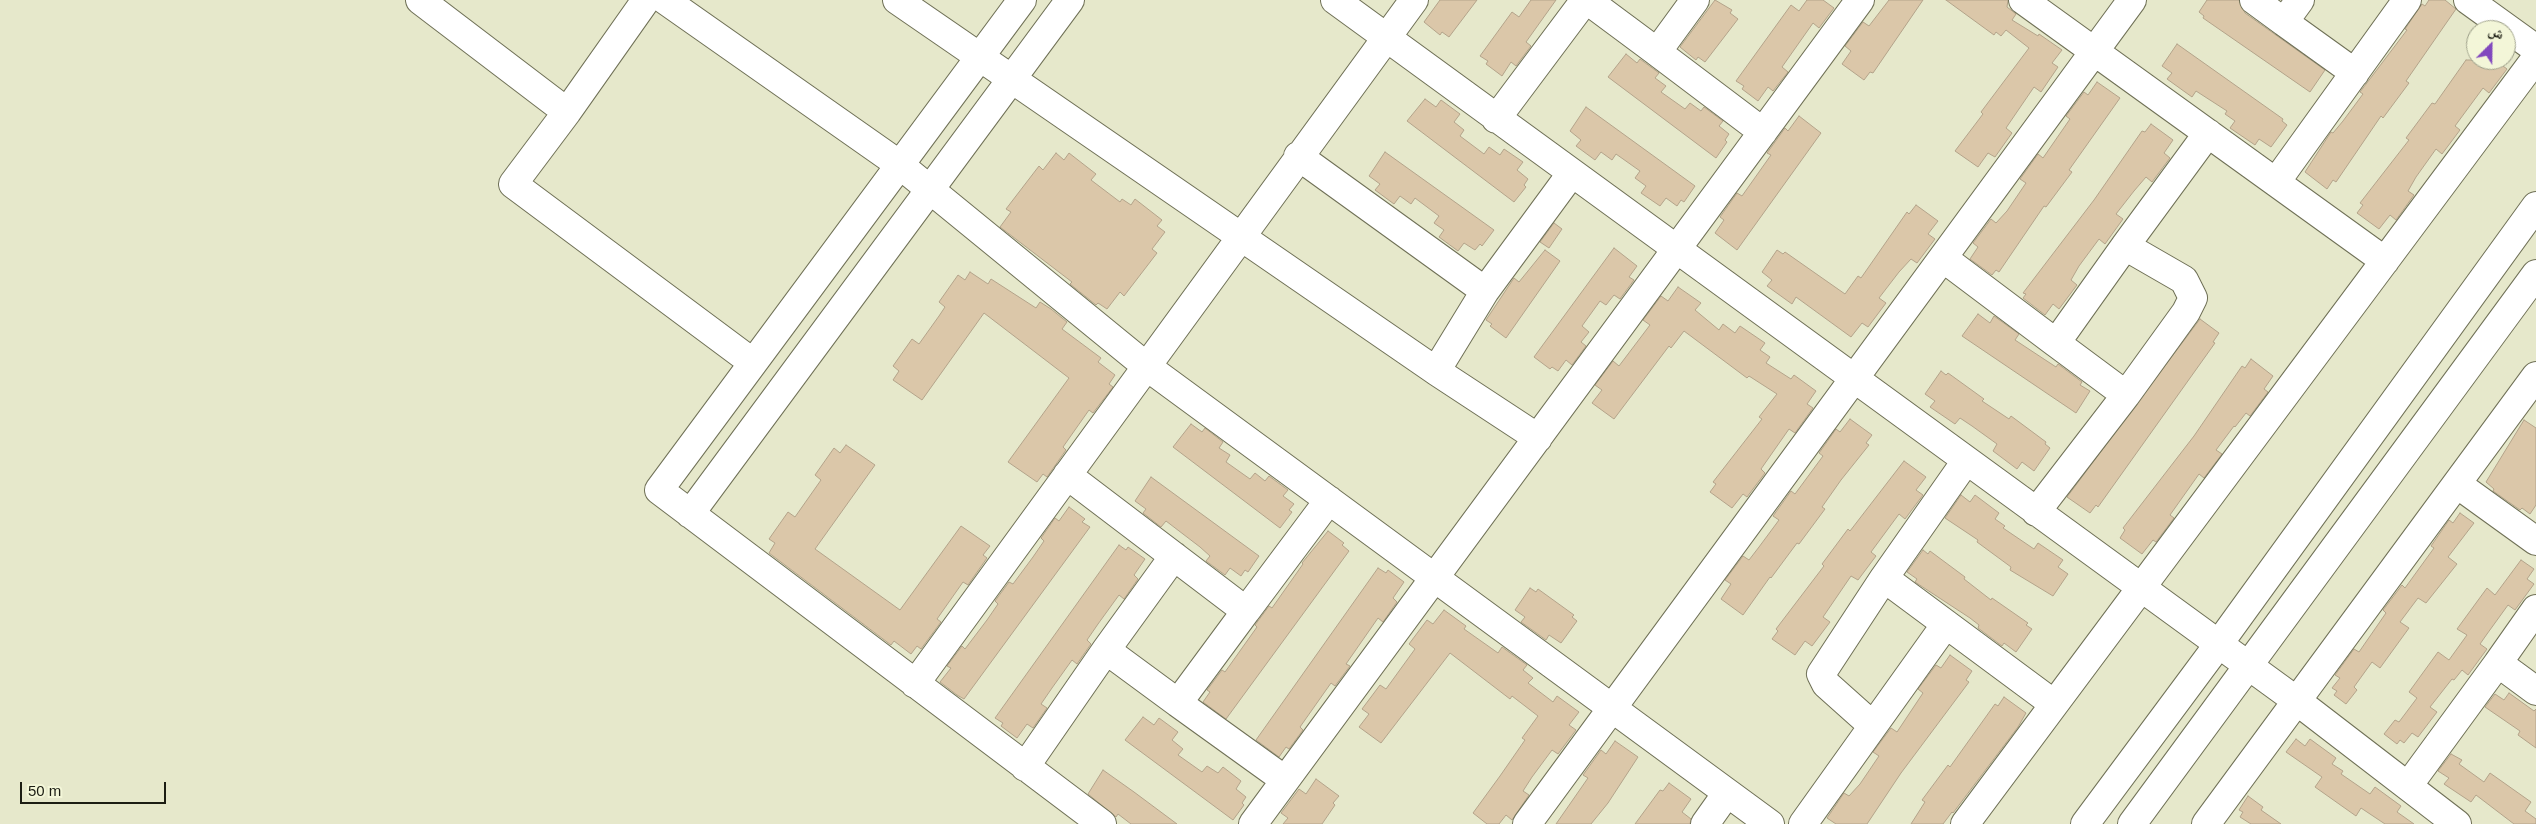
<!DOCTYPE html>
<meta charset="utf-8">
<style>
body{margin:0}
#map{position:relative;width:2536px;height:824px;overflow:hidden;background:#e6e8cb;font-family:Arial,"Noto Naskh Arabic",sans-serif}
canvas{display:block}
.north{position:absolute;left:2466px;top:20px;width:50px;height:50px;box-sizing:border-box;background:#f3f6d8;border:1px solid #9d9f89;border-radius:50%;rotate:23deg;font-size:14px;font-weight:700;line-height:20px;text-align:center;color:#1c1d13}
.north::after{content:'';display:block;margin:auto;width:18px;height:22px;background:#8148be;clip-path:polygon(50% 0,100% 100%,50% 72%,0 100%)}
.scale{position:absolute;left:20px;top:782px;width:146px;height:22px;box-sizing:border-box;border:2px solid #1c1d13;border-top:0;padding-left:6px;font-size:15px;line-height:18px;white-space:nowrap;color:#1c1d13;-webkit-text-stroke:4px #f3f6d8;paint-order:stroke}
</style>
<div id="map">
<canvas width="2536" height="824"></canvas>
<div class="north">ش</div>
<div class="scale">50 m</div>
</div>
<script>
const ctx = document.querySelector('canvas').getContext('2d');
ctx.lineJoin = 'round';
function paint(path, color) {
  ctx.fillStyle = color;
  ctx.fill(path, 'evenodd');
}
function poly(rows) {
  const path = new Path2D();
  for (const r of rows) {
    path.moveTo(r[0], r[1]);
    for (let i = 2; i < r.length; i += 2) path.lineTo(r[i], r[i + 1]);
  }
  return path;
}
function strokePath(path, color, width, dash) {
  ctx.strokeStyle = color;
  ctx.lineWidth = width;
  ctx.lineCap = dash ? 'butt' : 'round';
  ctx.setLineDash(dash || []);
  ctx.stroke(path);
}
const building = poly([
 [1440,0,1477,0,1449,37,1442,32,1440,35,1424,22,1440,0],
 [1531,0,1556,0,1526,42,1531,46,1516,66,1511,62,1502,76,1486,64,1488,61,1480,56,1512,12,1519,17,1531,0],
 [1715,0,1732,10,1730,13,1738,19,1705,62,1698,57,1696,60,1680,47,1715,0],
 [1807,0,1823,0,1834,8,1819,28,1813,23,1782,67,1788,72,1773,91,1768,87,1758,101,1742,89,1744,86,1736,81,1791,5,1799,11,1807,0],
 [1889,0,1923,0,1873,73,1870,72,1864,80,1842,64,1851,51,1845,46,1863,22,1869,26,1889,0],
 [1946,0,2008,0,2007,7,2016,14,2012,20,2038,36,2039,34,2062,50,2052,63,2058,67,2041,92,2034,87,2006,128,2012,133,1995,157,1988,153,1978,167,1955,151,1983,114,1981,112,2029,48,2006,30,2001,36,1996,32,1994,35,1946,0],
 [2207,0,2239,0,2245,13,2325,70,2310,92,2203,18,2204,16,2199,12,2207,0],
 [2429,0,2445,0,2456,9,2406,81,2409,83,2383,118,2381,116,2336,182,2333,180,2327,189,2305,172,2331,132,2333,133,2343,121,2363,94,2360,92,2407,30,2405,29,2422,4,2425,6,2429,0],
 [2177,44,2283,119,2282,121,2287,125,2271,147,2259,139,2255,145,2230,128,2235,121,2225,114,2227,111,2196,91,2192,97,2167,79,2172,73,2162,66,2177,44],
 [1626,54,1637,63,1640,59,1659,73,1655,78,1666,86,1661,92,1685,109,1690,103,1701,111,1704,107,1723,121,1719,126,1729,134,1725,140,1727,142,1716,158,1608,77,1626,54],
 [2466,60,2495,60,2507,69,2489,93,2483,88,2455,126,2460,130,2442,154,2436,149,2416,177,2408,191,2414,195,2396,220,2390,215,2379,229,2357,213,2363,205,2360,203,2409,140,2406,138,2432,103,2435,104,2466,60],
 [2097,82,2120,98,2069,170,2072,172,2046,207,2044,206,1999,272,1996,270,1992,275,1970,259,1978,247,1973,243,1991,219,1996,223,2007,211,2026,183,2020,179,2038,154,2043,158,2070,119,2066,116,2084,92,2088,95,2097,82],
 [1425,99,1436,107,1441,100,1460,114,1454,122,1464,130,1460,136,1484,154,1489,147,1500,155,1504,149,1523,162,1517,170,1528,179,1524,185,1526,187,1514,202,1407,121,1425,99],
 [1586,107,1695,186,1684,202,1681,200,1677,206,1666,198,1660,206,1641,193,1646,186,1635,178,1640,171,1616,154,1612,160,1601,152,1595,160,1576,146,1581,140,1570,131,1586,107],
 [1799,116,1821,133,1737,250,1715,233,1724,220,1720,217,1737,193,1742,196,1771,155,1767,153,1785,128,1788,131,1799,116],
 [2151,124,2173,140,2164,153,2170,158,2152,182,2146,177,2134,191,2116,214,2123,219,2105,244,2099,239,2079,266,2071,280,2077,285,2059,309,2053,304,2045,315,2023,298,2026,294,2023,293,2094,200,2142,131,2145,132,2151,124],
 [1385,152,1494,230,1482,246,1480,244,1475,250,1464,243,1458,251,1439,237,1444,230,1434,223,1439,216,1415,198,1411,204,1400,196,1394,204,1375,190,1380,184,1369,176,1385,152],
 [1056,153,1064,160,1069,153,1096,174,1091,180,1120,202,1122,199,1131,205,1135,199,1162,220,1157,226,1165,232,1152,249,1157,253,1124,296,1120,292,1107,309,1098,303,1096,305,1070,284,1072,282,1000,227,1011,212,1006,209,1039,166,1043,170,1056,153],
 [1916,205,1938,221,1928,234,1935,239,1917,263,1911,259,1899,272,1879,298,1886,303,1868,327,1862,323,1851,337,1796,297,1792,304,1767,286,1772,280,1762,272,1777,250,1783,254,1785,252,1845,294,1858,276,1861,278,1907,212,1909,214,1916,205],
 [1554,223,1562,229,1549,248,1540,242,1554,223],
 [1614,248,1637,266,1629,277,1634,280,1620,299,1614,295,1606,305,1600,301,1582,326,1589,332,1581,342,1586,346,1572,365,1566,360,1558,371,1552,367,1550,369,1534,357,1614,248],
 [1545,250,1560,261,1506,338,1490,326,1492,324,1486,320,1514,278,1519,282,1545,250],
 [970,272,988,284,991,279,1036,308,1040,302,1051,309,1067,322,1062,329,1101,358,1098,362,1115,375,1109,384,1113,387,1093,413,1089,410,1063,447,1066,450,1047,477,1043,474,1037,482,1008,462,1069,378,984,313,922,400,893,380,899,371,893,366,912,339,919,344,939,316,945,307,939,302,958,275,965,280,970,272],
 [1678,287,1701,303,1695,310,1719,330,1723,324,1735,333,1740,326,1765,343,1760,350,1770,357,1766,363,1791,379,1794,375,1816,391,1807,404,1813,408,1795,433,1789,429,1761,469,1765,473,1747,497,1743,494,1732,508,1710,492,1716,484,1713,482,1762,419,1759,417,1777,394,1749,376,1747,378,1684,331,1671,348,1669,346,1614,419,1592,403,1602,390,1595,385,1613,361,1619,366,1650,325,1643,320,1661,296,1668,301,1678,287],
 [1978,314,1990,323,1994,316,2019,334,2015,340,2056,367,2058,364,2082,382,2080,385,2090,391,2076,413,1962,336,1978,314],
 [2200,319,2219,333,2213,342,2215,343,2098,507,2096,505,2090,513,2067,497,2200,319],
 [2251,359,2273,376,2264,389,2268,392,2250,416,2246,413,2235,427,2234,426,2216,450,2222,454,2204,478,2199,474,2170,515,2174,518,2156,542,2153,540,2142,554,2120,538,2125,530,2123,528,2194,436,2242,366,2245,368,2251,359],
 [1941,371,1946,375,1948,373,1984,399,1982,401,2009,419,2011,416,2046,442,2045,444,2050,448,2034,471,2022,462,2017,469,1993,451,1997,444,1972,426,1960,418,1955,424,1930,407,1935,401,1925,394,1941,371],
 [1850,419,1872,435,1866,443,1869,445,1841,480,1822,507,1825,509,1799,544,1797,543,1771,578,1770,577,1743,615,1721,599,1731,584,1725,580,1743,556,1749,560,1759,547,1779,520,1773,516,1791,491,1795,494,1823,456,1819,453,1836,429,1840,432,1850,419],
 [2524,420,2536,428,2536,505,2530,514,2522,508,2520,510,2493,491,2494,489,2486,482,2524,420],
 [1191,424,1202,432,1205,428,1223,442,1219,448,1230,455,1226,462,1250,479,1255,473,1265,481,1269,476,1288,490,1283,496,1294,504,1289,510,1292,512,1280,528,1173,447,1191,424],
 [846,445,875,465,815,549,900,610,961,526,990,546,983,555,987,558,968,585,963,582,937,619,941,622,921,649,917,646,911,654,894,641,891,645,769,553,775,543,769,539,788,512,795,517,821,480,815,475,834,448,840,453,846,445],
 [1904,461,1926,477,1916,490,1923,495,1905,519,1899,514,1871,552,1876,556,1858,580,1851,576,1823,617,1830,622,1812,646,1805,641,1795,655,1772,639,1778,631,1776,629,1824,566,1822,564,1848,529,1850,531,1904,461],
 [1151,477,1259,556,1248,572,1245,570,1241,576,1230,568,1225,575,1206,561,1210,556,1200,547,1166,521,1161,527,1143,513,1146,509,1135,501,1151,477],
 [1961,495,1970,502,1975,495,1999,513,1995,519,2005,526,2003,528,2034,549,2038,543,2063,560,2058,567,2068,574,2053,596,2010,570,2011,567,1977,542,1978,540,1945,518,1961,495],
 [1069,507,1085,519,1082,522,1090,527,964,699,957,695,940,682,951,668,947,666,962,646,965,649,987,620,998,604,995,601,1009,582,1013,584,1033,557,1044,541,1041,538,1055,518,1059,521,1069,507],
 [2460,513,2474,523,2448,557,2457,564,2426,603,2418,598,2400,622,2409,628,2380,668,2372,662,2354,687,2357,690,2346,704,2334,695,2337,691,2332,688,2340,678,2335,675,2354,649,2359,652,2386,613,2383,610,2402,585,2405,588,2434,548,2431,546,2449,520,2453,523,2460,513],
 [1328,531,1344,543,1342,545,1349,551,1226,719,1203,702,1210,692,1207,690,1222,670,1225,672,1257,627,1255,625,1269,606,1272,608,1303,564,1302,563,1328,531],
 [1119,545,1126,550,1128,547,1145,559,1134,575,1138,579,1124,599,1119,595,1098,624,1087,640,1091,644,1077,664,1072,660,1052,688,1041,704,1047,708,1033,728,1027,724,1017,738,1001,726,1003,723,995,718,1119,545],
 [1923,550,1928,554,1930,551,1965,577,1964,579,1991,600,1992,598,2028,623,2026,625,2032,629,2016,652,2004,643,2002,646,1978,628,1979,625,1970,618,1915,582,1917,579,1907,572,1923,550],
 [2521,560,2534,569,2527,579,2534,584,2515,610,2508,605,2487,634,2480,644,2487,649,2468,675,2462,670,2454,680,2452,679,2430,707,2437,712,2418,737,2412,733,2404,743,2400,740,2397,744,2384,734,2395,720,2399,722,2417,698,2409,692,2438,652,2449,660,2467,635,2457,629,2487,588,2495,595,2521,560],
 [1378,568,1386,573,1388,570,1404,582,1393,598,1397,602,1383,622,1378,618,1346,664,1350,666,1335,686,1331,683,1300,727,1303,730,1289,749,1286,747,1279,757,1256,740,1378,568],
 [1530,588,1536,592,1538,589,1574,615,1572,617,1577,621,1561,643,1549,635,1546,640,1521,622,1525,617,1515,610,1530,588],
 [1444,610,1466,626,1464,629,1498,653,1502,647,1527,665,1523,670,1533,678,1528,683,1553,702,1557,696,1579,712,1569,725,1576,730,1558,754,1552,750,1532,777,1523,791,1529,795,1512,820,1506,815,1499,824,1487,824,1473,813,1500,776,1525,740,1522,738,1538,716,1512,696,1510,699,1450,653,1381,743,1359,727,1369,714,1362,709,1380,685,1386,689,1415,649,1409,644,1427,620,1433,624,1444,610],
 [1950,655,1972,671,1966,680,1969,682,1901,773,1867,824,1836,824,1827,818,1844,793,1849,796,1860,784,1879,756,1873,752,1891,728,1897,732,1923,693,1918,689,1936,665,1941,668,1950,655],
 [2509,693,2534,711,2536,709,2536,748,2518,735,2520,731,2485,707,2495,694,2504,700,2509,693],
 [2004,697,2026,713,2018,727,1953,813,1952,812,1943,824,1911,824,1925,802,1922,800,1948,765,1950,767,1995,704,1998,706,2004,697],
 [1143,717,1154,725,1159,718,1178,732,1172,740,1183,749,1178,755,1202,772,1207,766,1218,773,1223,767,1241,781,1236,789,1246,797,1242,803,1244,805,1233,820,1125,740,1143,717],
 [2296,739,2305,746,2310,739,2336,758,2332,764,2343,771,2341,774,2370,794,2375,787,2401,806,2397,812,2414,824,2385,824,2361,808,2356,816,2315,787,2322,777,2286,752,2296,739],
 [1615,741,1638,757,1608,803,1591,824,1556,824,1588,778,1583,775,1601,750,1606,754,1615,741],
 [2451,754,2462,760,2459,764,2484,782,2490,773,2531,802,2525,811,2536,819,2536,824,2514,824,2476,795,2471,802,2444,784,2449,778,2438,771,2451,754],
 [1103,770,1134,792,1177,824,1131,824,1118,814,1116,817,1088,794,1103,770],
 [1316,779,1339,796,1333,803,1335,805,1322,824,1283,824,1288,818,1281,813,1299,789,1306,794,1316,779],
 [1669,783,1691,799,1682,812,1691,819,1690,824,1635,824,1660,790,1663,791,1669,783],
 [2248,796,2263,807,2261,810,2281,824,2251,824,2240,817,2243,812,2239,810,2248,796]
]);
paint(building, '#dbc7a9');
strokePath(building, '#b3a38a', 1);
const minor = poly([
 [420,0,567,112,513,184,752,362],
 [665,0,900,165,1146,366,1770,824],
 [897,0,1436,371],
 [1022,0,659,490,1102,824],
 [1335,0,2297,701,2457,824],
 [1587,0,1657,52,1695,0],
 [2023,0,2385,261],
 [2254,0,2284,22,2300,0],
 [2468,0,2536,49],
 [2284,22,2355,73],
 [1657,52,1763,132],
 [567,112,646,0],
 [1496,119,1585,0],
 [1298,156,1485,291],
 [2276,182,2407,0],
 [1943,258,2056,343,2125,246],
 [2056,343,2126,395],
 [1538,438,1436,371,1485,291,1571,174],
 [1067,475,1246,611,1329,500],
 [2457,484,2536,541],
 [2036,512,2126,395,2186,312,2193,298,2184,280,2125,246,2208,133],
 [690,514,1070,0],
 [1174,556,1106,650,1178,703,1246,611],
 [1946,624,1884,578,1966,461],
 [2498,663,2536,609],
 [915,684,1414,0],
 [1178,703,1285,780],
 [1873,726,1826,684,1821,674,1884,578],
 [1025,767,1106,650],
 [2408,786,2498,663,2536,691],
 [1253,824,1860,0],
 [1527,824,2132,0],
 [1705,824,1727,793],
 [1803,824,1946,624,2054,704],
 [1965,824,2536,58],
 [2085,824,2218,645,2536,206],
 [2132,824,2536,274],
 [2206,824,2536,376]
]);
strokePath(minor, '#6f7056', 30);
strokePath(minor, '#fff', 28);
</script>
